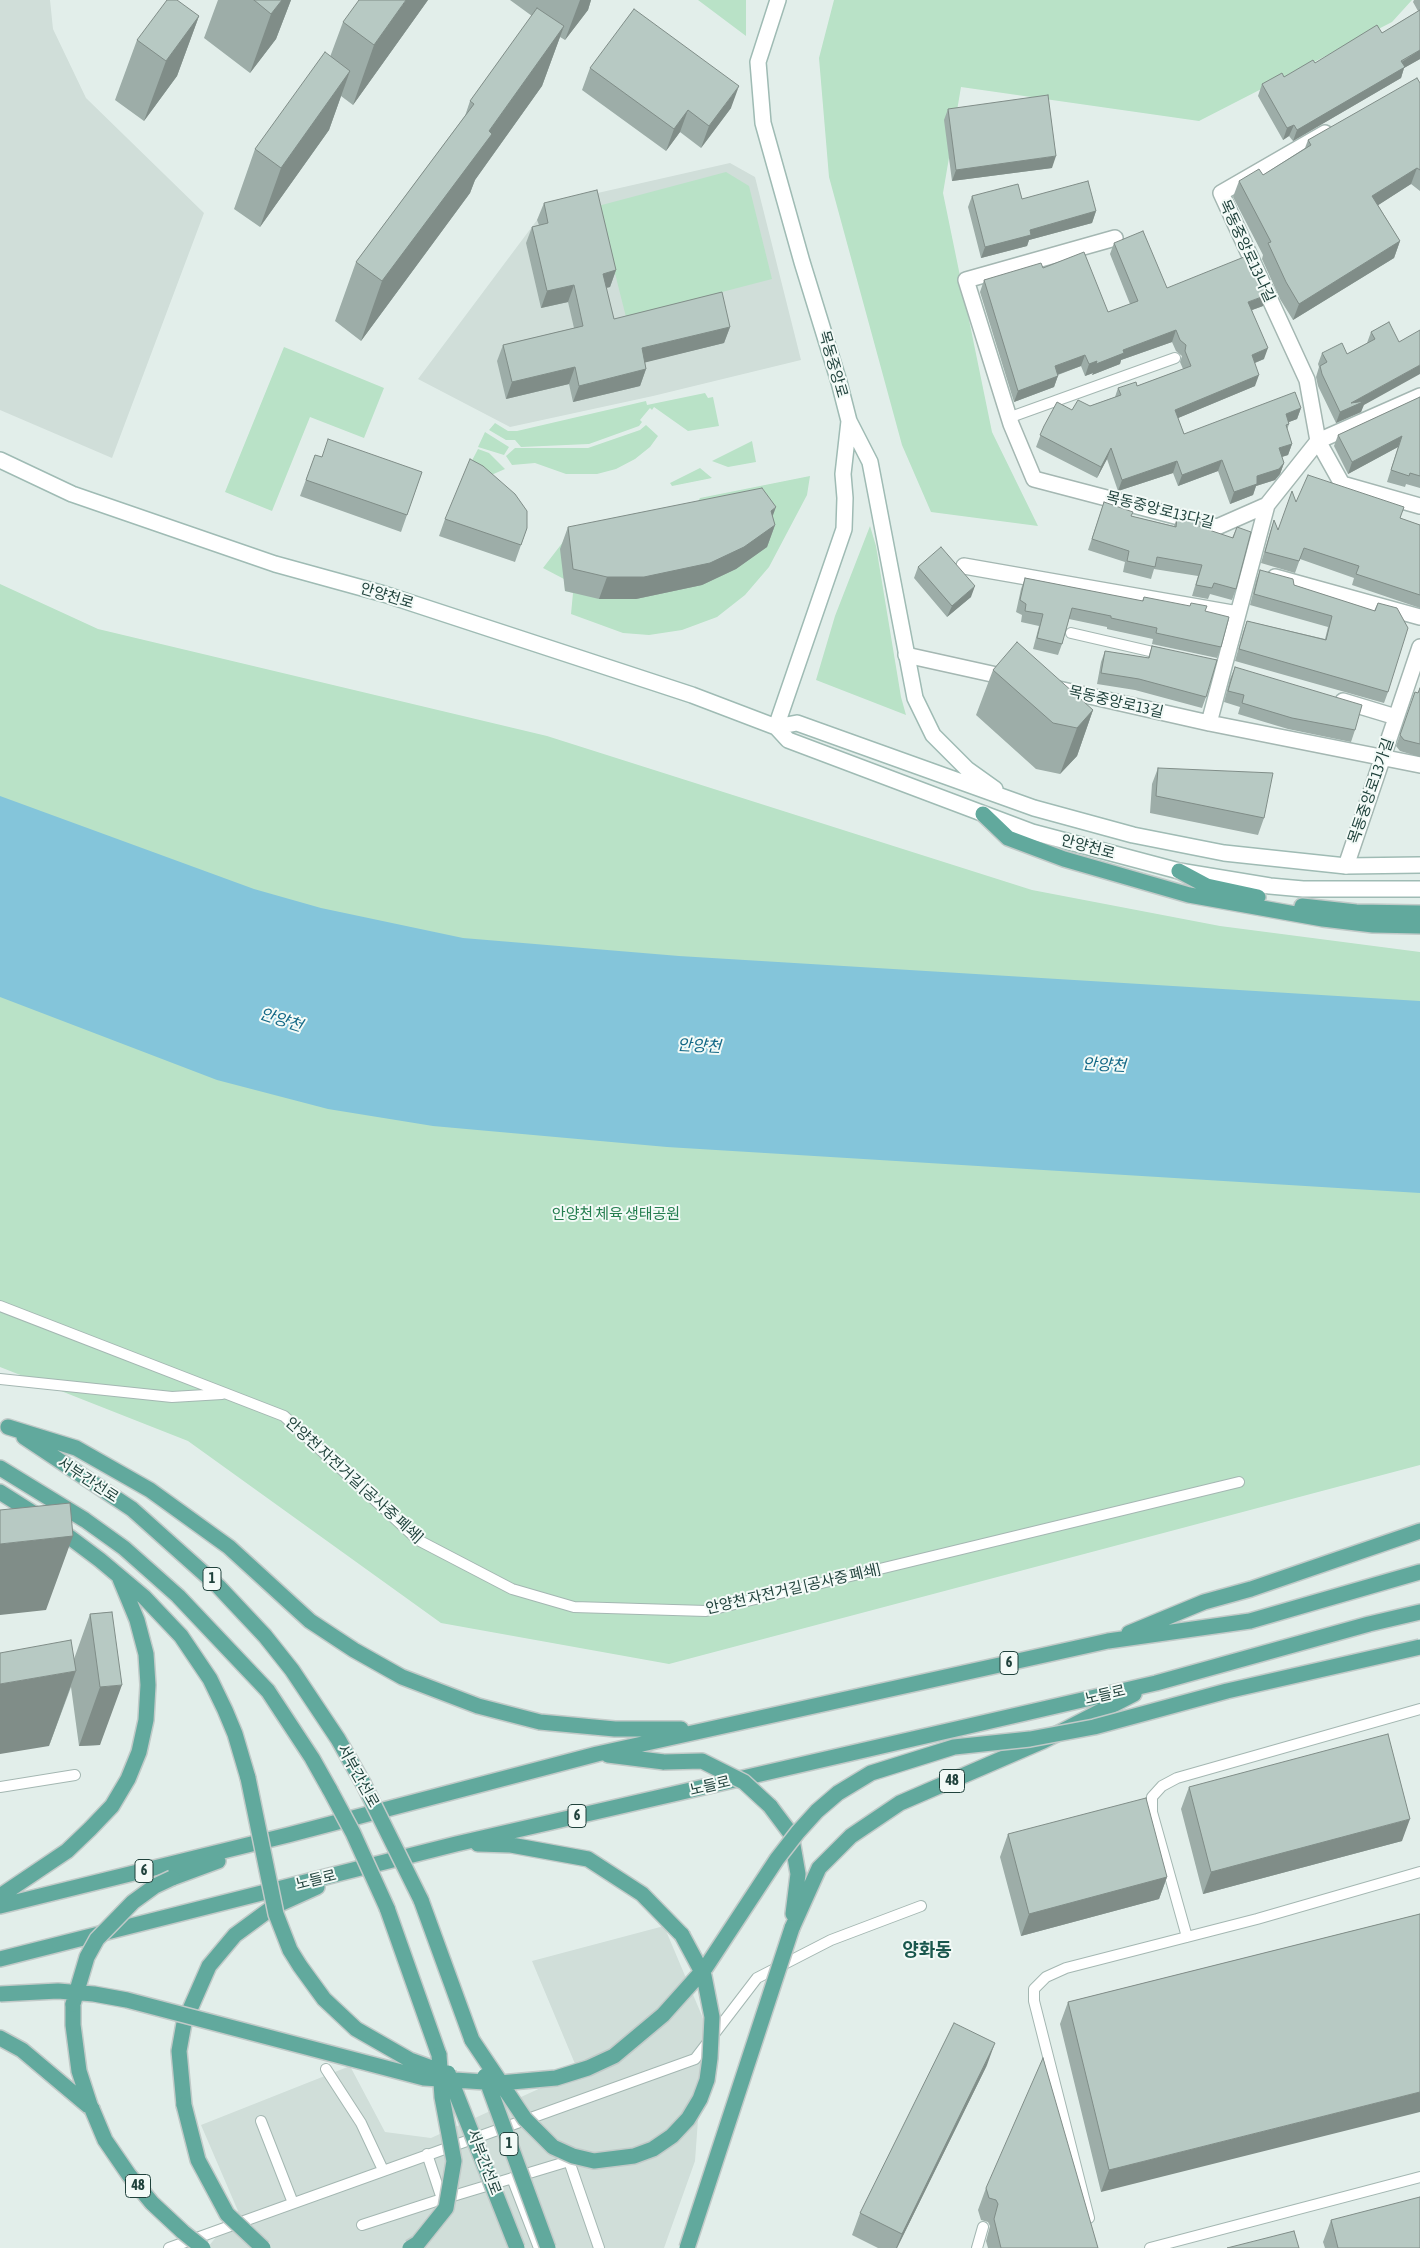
<!DOCTYPE html>
<meta charset="utf-8">
<style>
body{margin:0}
canvas{display:block;background:#e2eeea}
</style>
<canvas width="1420" height="2248"></canvas>
<script>
const ctx = document.querySelector('canvas').getContext('2d');
ctx.lineJoin = 'round';
function paint(path, color) {
  ctx.fillStyle = color;
  ctx.fill(path, 'evenodd');
}
function poly(rows) {
  const path = new Path2D();
  for (const r of rows) {
    path.moveTo(r[0], r[1]);
    for (let i = 2; i < r.length; i += 2) path.lineTo(r[i], r[i + 1]);
  }
  return path;
}
function strokePath(path, color, width, dash) {
  ctx.strokeStyle = color;
  ctx.lineWidth = width;
  ctx.lineCap = dash ? 'butt' : 'round';
  ctx.setLineDash(dash || []);
  ctx.stroke(path);
}
function label(font, color, halo, rows, align = 'center') {
  ctx.font = font + ' "Asap Condensed","Noto Sans KR",sans-serif';
  ctx.lineWidth = 4;
  ctx.setLineDash([]);
  ctx.textBaseline = 'middle';
  ctx.strokeStyle = halo;
  ctx.fillStyle = color;
  for (const [text, x, y, turn = 0] of rows) {
    ctx.save();
    ctx.translate(x, y);
    ctx.rotate((+turn || 0) * Math.PI / 180);
    ctx.textAlign = isNaN(turn) ? turn : align;
    if (halo) ctx.strokeText(text, 0, 0);
    ctx.fillText(text, 0, 0);
    ctx.restore();
  }
}
paint(poly([
 [0,0,50,0,53,29,86,98,204,213,112,458,0,410],
 [730,163,755,177,801,360,653,396,510,427,418,379,549,204],
 [664,1926,705,2023,695,2161,664,2248,207,2248,238,2211,201,2125,350,2066,385,2132,431,2138,578,2071,532,1961]
]), '#d0ded9');
paint(poly([
 [698,0,746,0,746,36],
 [834,0,1412,0,1392,22,1199,121,961,87,943,193,992,432,1038,526,931,512,902,445,829,177,819,58],
 [726,172,749,186,772,279,626,317,598,206],
 [284,347,384,388,364,438,310,417,272,511,225,492],
 [705,393,708,398,713,397,719,426,688,431,654,407,652,410,650,408,640,420,642,422,639,426,589,444,521,447,515,440,506,440,489,430,495,423,508,431,517,431,646,401,647,405],
 [646,425,658,436,650,447,635,459,616,469,597,474,566,474,535,463,512,465,506,456,515,448,588,448,640,430],
 [485,432,509,447,504,455,478,447],
 [752,441,756,462,728,467,712,461],
 [478,449,489,453,505,469,489,476,464,476],
 [700,468,712,478,672,486,670,483],
 [810,476,807,495,769,567,745,595,717,617,682,630,649,635,623,633,571,614,573,593,565,591,564,579,543,568,563,542,582,530,694,508,700,498],
 [870,526,876,546,901,697,906,715,816,680,835,616],
 [0,584,98,629,547,736,1032,890,1220,926,1420,952,1420,1465,669,1664,441,1623,188,1441,0,1367]
]), '#b9e2c7');
paint(poly([
 [0,796,254,889,321,908,463,938,679,956,1420,1001,1420,1193,667,1147,433,1126,328,1109,217,1080,0,997]
]), '#84c5da');
const service = poly([
 [1008,418,1175,358],
 [1071,633,1162,654],
 [0,1306,284,1416,418,1540,512,1589,574,1607,706,1611,1239,1482],
 [0,1379,172,1397,222,1394],
 [0,1787,75,1775],
 [1187,1937,1152,1812,1152,1797,1162,1786,1177,1778,1420,1709],
 [326,2069,361,2123,383,2170],
 [261,2121,293,2203],
 [512,2178,539,2248],
 [443,2199,569,2161,599,2248],
 [1089,2218,1034,2001,1034,1989,1046,1977,1066,1968,1257,1919,1420,1872],
 [362,2225,442,2199,427,2154],
 [169,2248,695,2059,757,1978,831,1940,921,1906],
 [977,2248,983,2227],
 [1150,2248,1420,2177]
]);
const minor = poly([
 [1325,133,1221,193,1307,380,1318,441,1342,484,1420,506],
 [1115,238,966,280,1011,424,1034,479,1217,527,1267,505,1318,441,1420,396],
 [964,566,1238,614],
 [1275,577,1420,617],
 [906,655,1010,678],
 [1054,688,1209,723,1420,765],
 [1343,701,1396,717],
 [1209,723,1267,505],
 [1346,866,1420,647]
]);
const secondary = poly([
 [849,421,870,462,915,698,933,735,967,769,995,789],
 [0,460,72,494,275,564,384,594,692,695,776,727,788,740,1032,832,1179,871,1270,886,1303,889,1420,889],
 [776,727,844,529,845,498,843,474,849,421,839,382,802,262,763,123,758,62,778,0],
 [776,727,797,723,1034,808,1133,835,1224,853,1346,866,1420,865]
]);
const primary = poly([
 [983,814,1008,838,1064,859,1189,895,1323,919,1373,925,1420,926],
 [1179,871,1207,886,1258,897],
 [1302,906,1356,912,1420,913],
 [8,1427,76,1448,150,1490,229,1547,310,1621,354,1650,402,1677,478,1706,540,1722,615,1729,681,1729],
 [24,1437,132,1509,218,1586,265,1636,292,1670,338,1739,363,1783],
 [0,1468,85,1520,124,1548,178,1596,268,1691,312,1758,330,1790],
 [0,1492,60,1530,100,1560,144,1597,181,1636,210,1679,225,1710,235,1734,248,1778],
 [1129,1633,1204,1602,1251,1589,1420,1531],
 [608,1755,664,1762],
 [770,1806,791,1834,798,1874,793,1914],
 [478,1844,511,1845,588,1859,642,1894,682,1935],
 [172,1878,218,1861],
 [0,1896,67,1851,90,1829,112,1806,128,1779,139,1752,146,1720,148,1685,146,1654,137,1620,120,1579],
 [421,1900,472,2040],
 [0,1906,288,1835,597,1754,1108,1641,1250,1621,1420,1572],
 [387,1908,439,2055],
 [792,1928,819,1868,851,1836,900,1803,1043,1741,1134,1694],
 [0,1959,456,1844,1156,1683,1369,1624,1420,1612],
 [73,2004,73,2025,79,2071,91,2108],
 [0,2038,22,2050,92,2109],
 [184,2105,179,2051,184,2023,209,1966,235,1935,273,1907,317,1887]
]);
strokePath(service, '#a4b7b2', 12);
strokePath(minor, '#a4b7b2', 18);
strokePath(secondary, '#9fbbb4', 18);
strokePath(primary, '#c1cac8', 18);
strokePath(service, '#fff', 10);
strokePath(minor, '#fff', 15);
strokePath(secondary, '#fff', 15);
strokePath(primary, '#61a99d', 15);
const primaryBridge = poly([
 [664,1762,702,1761,744,1782,770,1806],
 [248,1778,276,1914,290,1950,300,1966,324,1999,356,2029,410,2060,429,2067,448,2078],
 [363,1783,421,1900],
 [330,1790,353,1833,387,1908],
 [0,1994,58,1991,94,1994,127,2000,424,2078,500,2083,556,2078,588,2068,614,2056,663,2015,706,1967,777,1859,798,1832,817,1811,838,1793,871,1773,954,1747,1030,1739,1094,1727,1227,1691,1420,1647],
 [73,2004,87,1957,97,1939,133,1902,155,1886,172,1878],
 [472,2040,525,2119,553,2147,573,2156,594,2161,634,2156,653,2149,672,2136,688,2119,700,2099,707,2080,710,2058,712,2017,704,1976,682,1935],
 [448,2073,517,2248],
 [485,2076,548,2248],
 [184,2105,198,2160,227,2214,263,2248],
 [92,2109,105,2140,129,2175,152,2203,183,2232,203,2248],
 [410,2248,418,2243,446,2208,454,2161,442,2097,439,2055],
 [687,2248,792,1928]
]);
strokePath(primaryBridge, '#c1cac8', 18, []);
strokePath(primaryBridge, '#61a99d', 15);
paint(poly([
 [218,0,291,0,276,39,250,73,204,38],
 [428,0,353,105,341,96,329,130,260,227,234,209,255,149,330,57,343,22],
 [510,0,591,0,588,10,565,40,560,37,542,86,475,180,470,193,361,341,335,321,356,262,465,116,470,101,532,16],
 [1414,0,1420,0,1420,59,1404,68,1401,78,1293,141,1289,136,1283,140,1258,96,1262,84,1284,77,1382,33,1418,11,1413,2],
 [199,16,177,76,144,121,115,100,137,40],
 [590,68,731,108,701,148,680,132,666,151,582,90],
 [1420,83,1420,191,1411,184,1378,205,1400,241,1394,258,1293,320,1280,299,1262,259,1263,255,1233,197,1239,181,1263,175,1305,148,1308,140],
 [948,109,1052,168,952,181,944,120],
 [972,196,1022,199,1096,211,1092,223,1029,240,1027,246,981,258,968,207],
 [544,203,616,270,610,287,606,288,614,319,730,327,724,343,645,362,646,369,640,386,573,402,569,384,506,399,497,361,503,345,574,328,568,302,541,308,526,243,532,227,539,225,537,220],
 [1114,243,1167,288,1263,306,1252,310,1264,359,1255,363,1255,386,1178,418,1184,434,1301,408,1297,419,1289,422,1289,424,1287,430,1292,444,1288,455,1282,457,1284,463,1280,474,1275,480,1256,486,1253,495,1230,504,1218,471,1178,486,1173,473,1118,491,1107,459,1097,478,1036,447,1044,426,1072,410,1090,406,1115,397,1118,388,1137,386,1183,369,1180,362,1182,356,1176,351,1172,342,1121,360,1120,364,1092,375,1093,373,1085,376,1081,366,1058,375,1054,387,1014,402,980,292,984,280,1043,268,1108,312,1130,304,1110,254],
 [1389,322,1361,412,1336,423,1318,386,1316,377,1319,367,1318,364,1322,353,1347,354,1367,343,1371,332],
 [1420,397,1420,488,1406,484,1405,487,1387,482,1398,447,1348,474,1334,446,1338,435],
 [315,455,322,457,422,472,401,532,300,496],
 [1104,502,1131,516,1174,526,1177,518,1200,527,1232,538,1237,527,1236,589,1232,600,1210,594,1208,599,1192,596,1198,576,1154,569,1151,579,1123,572,1125,562,1088,550],
 [1296,502,1400,518,1420,525,1420,608,1352,585,1354,578,1300,559,1295,573,1261,563,1270,532,1274,520,1278,530],
 [772,516,775,525,767,547,736,569,702,585,636,599,599,599,565,591,560,549,568,527],
 [445,519,527,528,515,562,439,536],
 [918,567,971,597,947,617,914,578],
 [1260,570,1294,585,1374,611,1378,603,1388,692,1384,703,1235,661,1243,632,1247,621,1325,639,1328,627,1250,605,1256,581],
 [1025,578,1142,601,1144,597,1205,611,1221,647,1217,658,1152,644,1153,639,1107,629,1107,627,1069,619,1062,644,1058,655,1033,649,1039,626,1021,622,1022,615,1016,612,1021,589],
 [1152,646,1206,697,1202,708,1135,690,1097,684,1101,662,1105,651,1148,658],
 [1235,667,1355,730,1351,742,1288,729,1238,714,1240,707,1224,702,1230,679],
 [993,670,1093,710,1077,756,1060,774,1036,769,976,715],
 [1420,688,1420,757,1400,751,1396,746,1415,692,1418,693],
 [1158,768,1264,818,1258,835,1150,813,1152,784],
 [112,1612,100,1745,79,1746,71,1687,49,1746,74,1659,90,1614],
 [1189,1787,1402,1841,1203,1894,1181,1809],
 [1008,1834,1167,1877,1159,1899,1021,1936,1000,1857],
 [1420,1914,1101,2192,1060,2024,1068,2002],
 [987,2065,897,2248,878,2248,852,2235,860,2213],
 [986,2188,1098,2248,988,2248,986,2241,990,2226,988,2222,981,2220,978,2210],
 [1331,2220,1420,2248,1325,2248,1323,2242]
]), '#9dada8');
paint(poly([
 [282,0,291,0,276,39,250,73,271,14],
 [406,0,428,0,353,105,374,45],
 [580,0,591,0,588,10,565,40],
 [199,16,177,76,144,121,166,61],
 [564,26,542,86,475,180,470,193,361,341,382,281],
 [1420,50,1420,59,1404,68,1401,78,1293,141,1297,130],
 [350,71,329,130,260,227,281,168],
 [739,86,731,108,701,148,709,126],
 [688,110,680,132,666,151,674,129],
 [1294,125,1289,136,1283,140,1287,128],
 [1056,156,1052,168,952,181,956,170],
 [1417,168,1411,184,1366,213,1372,196],
 [1096,211,1092,223,1029,240,1027,246,981,258,985,247,1030,230],
 [1400,241,1394,258,1293,320,1299,304],
 [616,270,610,287,597,290,603,274],
 [574,285,568,302,541,308,547,291],
 [1267,295,1263,306,1244,313,1248,302],
 [730,327,724,343,635,365,642,348],
 [1176,330,1172,342,1121,360,1120,364,1092,375,1093,373,1085,376,1089,364,1123,350],
 [1268,348,1264,359,1247,366,1252,355],
 [1085,355,1081,366,1051,377,1055,366],
 [1420,365,1420,374,1364,405,1361,412,1336,423,1340,412,1351,403],
 [575,367,569,384,506,399,512,382],
 [646,369,640,386,573,402,579,386],
 [1259,375,1255,386,1171,421,1175,410],
 [1058,376,1054,387,1014,402,1018,391],
 [1301,408,1297,419,1281,425,1286,414],
 [1402,436,1398,447,1348,474,1352,462],
 [1292,444,1288,455,1275,459,1279,448],
 [1111,448,1107,459,1097,478,1101,467],
 [1222,460,1218,471,1178,486,1182,475],
 [1177,461,1173,473,1118,491,1122,480],
 [1284,463,1280,474,1275,480,1256,486,1253,495,1230,504,1234,492,1257,476],
 [776,507,768,529,775,525,767,547,736,569,702,585,636,599,599,599,607,577,771,511],
 [975,586,971,597,947,617,952,606],
 [1093,710,1077,756,1060,774,1077,728],
 [73,1536,46,1610,0,1615,0,1544],
 [76,1671,49,1746,0,1754,0,1684],
 [122,1685,100,1745,79,1746,100,1687],
 [1410,1819,1402,1841,1203,1894,1211,1872],
 [1167,1877,1159,1899,1021,1936,1029,1914],
 [995,2043,987,2065,897,2248,896,2248,902,2234],
 [1420,2092,1420,2112,1101,2192,1109,2170]
]), '#808d88');
const building = poly([
 [167,0,177,0,199,16,166,61,137,40,167,0],
 [254,0,282,0,271,14,254,0],
 [359,0,406,0,374,45,343,22,359,0],
 [537,8,564,26,489,131,492,134,382,281,356,262,474,104,470,101,537,8],
 [634,9,739,86,709,126,688,110,674,129,590,68,634,9],
 [1420,10,1420,50,1401,61,1405,67,1297,130,1294,125,1287,128,1262,84,1282,73,1284,77,1313,60,1315,63,1377,25,1382,33,1420,10],
 [325,52,350,71,281,168,255,149,325,52],
 [1417,78,1420,83,1420,170,1417,168,1372,196,1400,241,1299,304,1286,282,1268,243,1271,242,1239,181,1259,169,1263,175,1311,145,1308,140,1417,78],
 [1048,95,1056,156,956,170,948,109,1048,95],
 [1088,181,1096,211,1030,230,1031,235,985,247,972,196,1018,184,1022,199,1088,181],
 [597,190,616,270,603,274,614,319,722,292,730,327,642,348,646,369,579,386,575,367,512,382,503,345,583,326,574,285,547,291,532,227,548,223,544,203,597,190],
 [1143,231,1167,288,1249,255,1267,295,1248,302,1268,348,1252,355,1259,375,1175,410,1184,434,1295,392,1301,408,1286,414,1289,424,1286,425,1292,444,1279,448,1284,463,1279,469,1257,476,1257,484,1234,492,1222,460,1182,475,1177,461,1122,480,1111,448,1101,467,1040,435,1044,426,1057,402,1072,410,1078,400,1090,406,1121,395,1118,388,1136,382,1137,386,1191,366,1185,351,1186,345,1180,340,1176,330,1123,350,1124,353,1096,364,1097,361,1089,364,1085,355,1055,366,1058,376,1018,391,984,280,1041,263,1043,268,1084,252,1108,312,1138,301,1114,243,1143,231],
 [1389,322,1399,342,1420,330,1420,365,1351,403,1365,401,1340,412,1322,374,1320,366,1327,362,1322,353,1342,343,1347,354,1375,339,1371,332,1389,322],
 [1420,397,1420,476,1410,473,1409,476,1391,470,1402,436,1352,462,1338,435,1420,397],
 [328,439,422,472,407,515,306,480,315,455,322,457,328,439],
 [470,459,483,466,515,494,527,511,527,528,521,545,445,519,470,459],
 [1308,475,1404,507,1400,518,1420,525,1420,595,1356,574,1359,566,1304,548,1299,561,1265,552,1274,520,1278,530,1292,491,1296,502,1308,475],
 [762,488,776,507,771,511,775,525,744,547,710,563,644,577,607,577,573,569,568,527,762,488],
 [1104,502,1133,512,1131,516,1176,527,1177,518,1201,522,1200,527,1233,538,1237,527,1251,532,1236,589,1214,583,1212,588,1196,585,1202,565,1157,557,1155,567,1127,561,1129,551,1092,539,1104,502],
 [941,547,975,586,952,606,918,567,941,547],
 [1260,570,1293,579,1294,585,1375,611,1378,603,1397,608,1408,628,1388,692,1239,649,1247,621,1326,640,1332,616,1254,594,1260,570],
 [1025,578,1143,601,1144,597,1190,606,1191,603,1207,606,1205,611,1229,617,1221,647,1156,633,1157,628,1111,618,1111,616,1072,608,1062,644,1037,638,1043,614,1025,611,1026,604,1020,600,1025,578],
 [1017,642,1093,710,1077,728,1053,723,993,670,1017,642],
 [1152,646,1217,660,1206,697,1139,679,1101,673,1105,651,1149,658,1152,646],
 [1235,667,1362,705,1355,730,1292,718,1242,703,1244,695,1228,691,1235,667],
 [1420,688,1420,744,1404,740,1400,735,1415,692,1418,693,1420,688],
 [1158,768,1273,773,1264,818,1156,796,1158,768],
 [70,1503,73,1536,0,1544,0,1510,70,1503],
 [112,1612,122,1685,100,1687,90,1614,112,1612],
 [71,1640,76,1671,0,1684,0,1653,71,1640],
 [1388,1734,1410,1819,1211,1872,1189,1787,1388,1734],
 [1146,1798,1167,1877,1029,1914,1008,1834,1146,1798],
 [1420,1914,1420,2092,1109,2170,1068,2002,1420,1914],
 [954,2023,995,2043,902,2234,860,2213,954,2023],
 [1043,2058,1098,2248,1001,2248,994,2219,998,2204,996,2200,989,2198,986,2188,1043,2058],
 [1420,2197,1420,2248,1338,2248,1331,2220,1420,2197],
 [1294,2231,1299,2248,1227,2248,1294,2231]
]);
paint(building, '#b7c9c3');
strokePath(building, '#808d88', 1);
for (const [x, y, w] of [
 [212,1579,18],
 [1009,1663,18],
 [952,1781,25],
 [577,1816,18],
 [144,1871,18],
 [509,2144,18],
 [138,2186,25]
]) {
  const box = new Path2D();
  box.roundRect(x - w / 2, y - 11.5, w, 23, 4);
  ctx.fillStyle = '#f3faf7';
  ctx.fill(box);
  strokePath(box, '#20423c', 1);
}
label('bold 14px', '#20423c', null, [
 ["1",212,1579],
 ["6",1009,1663],
 ["48",952,1781],
 ["6",577,1816],
 ["6",144,1871],
 ["1",509,2144],
 ["48",138,2186]
]);
label('15px', '#20423c', '#f3faf7', [
 ["목동중앙로13나길",1247,251,65],
 ["목동중앙로",833,364,74],
 ["목동중앙로13다길",1160,510,14],
 ["안양천로",387,596,17],
 ["목동중앙로13길",1116,702,13],
 ["목동중앙로13가길",1371,791,-71],
 ["안양천로",1088,847,15],
 ["서부간선로",88,1480,33],
 ["안양천 자전거길 [공사중 폐쇄]",354,1480,42],
 ["안양천 자전거길 [공사중 폐쇄]",793,1589,-13],
 ["노들로",1105,1695,-13],
 ["서부간선로",358,1776,61],
 ["노들로",710,1786,-13],
 ["노들로",316,1880,-14],
 ["서부간선로",484,2162,69]
]);
label('15px', '#247e4f', '#f3faf7', [
 ["안양천 체육 생태공원",616,1214]
]);
label('italic 16px', '#126886', '#f3faf7', [
 ["안양천",281,1020,18],
 ["안양천",699,1046,3],
 ["안양천",1104,1065,3]
]);
label('bold 18px', '#19574d', '#f3faf7', [
 ["양화동",927,1950]
]);
</script>
